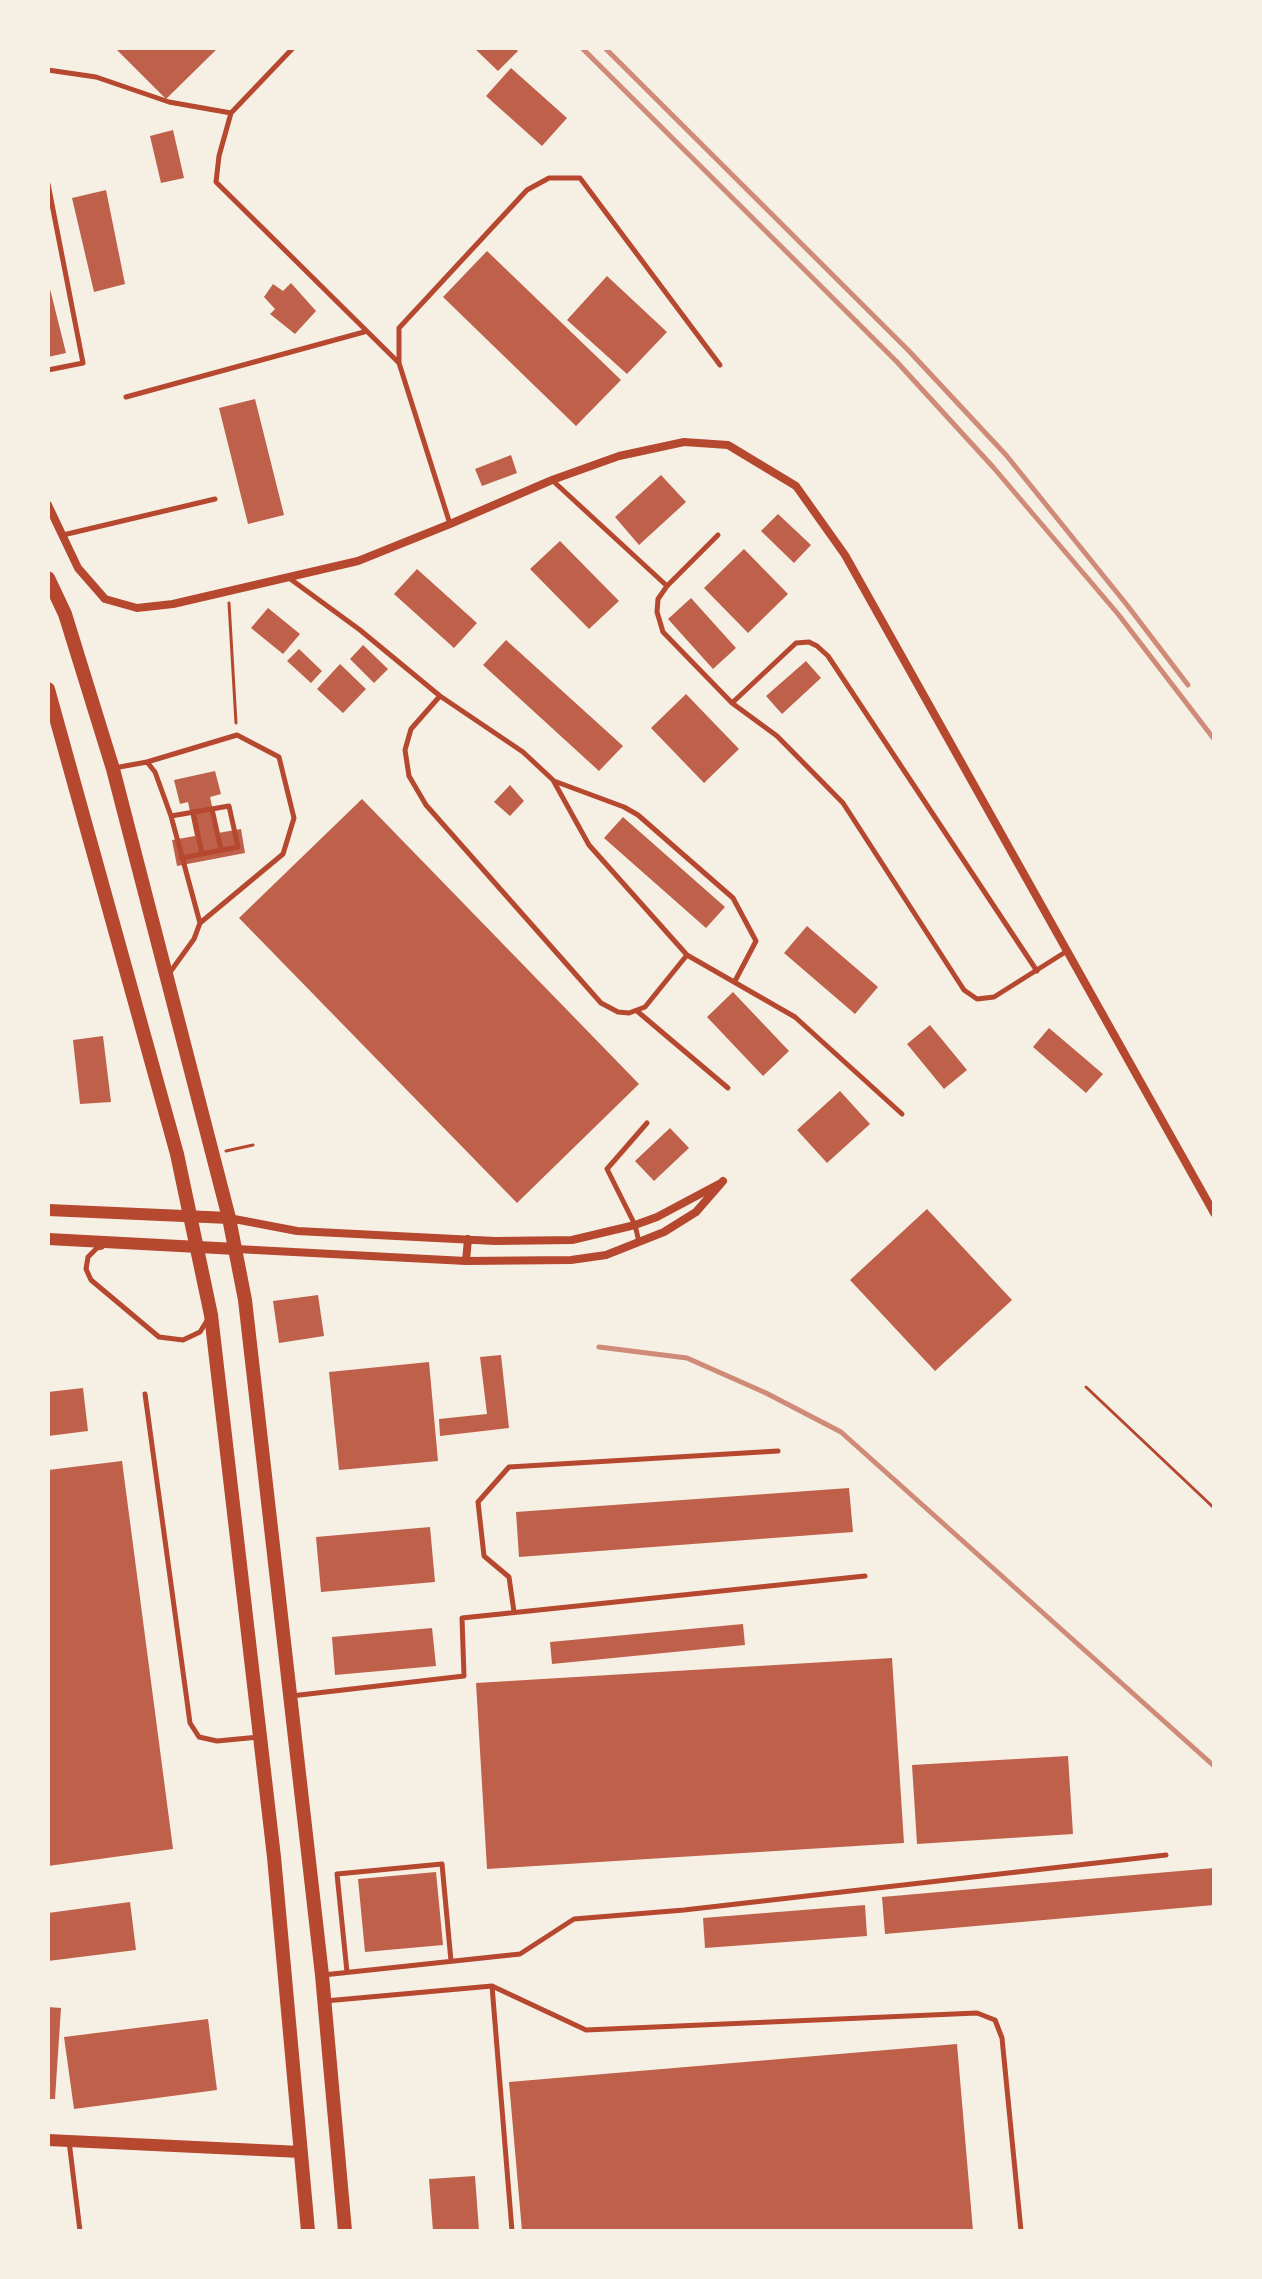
<!DOCTYPE html>
<style>
body{margin:0}
#map{position:relative;width:1262px;height:2279px;overflow:hidden;background:#f6efe4;font-family:"Open Sans",sans-serif}
canvas{display:block}
.frame{position:absolute;inset:0;border:50px solid #f6efe4;pointer-events:none}
</style>
<div id="map">
<canvas width="1262" height="2279"></canvas>
<div class="frame"></div>
</div>
<script>
const ctx = document.querySelector('canvas').getContext('2d');
ctx.lineJoin = 'round';
function paint(path, color) {
  ctx.fillStyle = color;
  ctx.fill(path, 'evenodd');
}
function poly(rows) {
  const path = new Path2D();
  for (const r of rows) {
    path.moveTo(r[0], r[1]);
    for (let i = 2; i < r.length; i += 2) path.lineTo(r[i], r[i + 1]);
  }
  return path;
}
function strokePath(path, color, width, dash) {
  ctx.strokeStyle = color;
  ctx.lineWidth = width;
  ctx.lineCap = dash ? 'butt' : 'round';
  ctx.setLineDash(dash || []);
  ctx.stroke(path);
}
paint(poly([
 [115,48,218,48,166,99],
 [474,48,515,48,518,51,498,71],
 [511,68,567,118,542,146,486,96],
 [173,130,184,178,161,183,150,136],
 [106,190,125,284,94,292,72,198],
 [487,251,621,380,576,426,443,297],
 [607,276,667,332,627,374,567,320],
 [48,281,66,353,48,357],
 [291,283,316,311,295,334,270,314,275,309,264,297,273,284,283,291],
 [255,399,284,515,248,524,219,408],
 [511,455,517,473,482,486,475,469],
 [661,475,686,502,639,545,615,517],
 [778,514,811,545,794,563,761,531],
 [560,541,619,601,589,629,530,569],
 [744,549,788,594,748,633,704,588],
 [417,569,477,623,454,648,394,594],
 [691,598,736,648,713,669,668,619],
 [268,608,300,634,283,654,251,628],
 [506,640,623,746,599,771,483,665],
 [363,645,388,669,374,683,350,659],
 [299,649,322,671,311,683,287,661],
 [806,661,821,678,782,714,766,696],
 [340,664,366,689,343,713,317,689],
 [686,694,739,749,704,783,651,728],
 [215,771,221,794,210,797,218,833,241,829,245,853,177,866,172,840,195,836,188,802,180,804,174,780],
 [510,785,524,801,510,816,494,802],
 [362,799,639,1084,517,1203,239,918],
 [623,817,725,907,706,928,604,838],
 [807,926,878,987,855,1014,784,953],
 [733,992,789,1051,763,1076,707,1017],
 [930,1025,967,1070,944,1089,907,1044],
 [1049,1028,1103,1074,1086,1093,1033,1047],
 [103,1036,111,1102,80,1104,73,1040],
 [840,1091,870,1124,827,1163,797,1130],
 [670,1128,689,1148,654,1181,635,1161],
 [927,1209,1012,1300,935,1371,850,1280],
 [318,1295,324,1336,279,1343,273,1301],
 [501,1355,509,1428,440,1436,439,1419,487,1414,480,1357],
 [429,1362,438,1461,339,1470,329,1372],
 [83,1388,88,1431,48,1436,48,1392],
 [122,1461,173,1849,48,1866,48,1470],
 [849,1488,853,1532,519,1557,516,1512],
 [430,1527,435,1582,321,1592,316,1537],
 [743,1624,745,1645,552,1664,550,1642],
 [432,1628,436,1666,335,1675,332,1637],
 [892,1658,904,1843,487,1869,476,1683],
 [1068,1756,1073,1834,917,1844,912,1765],
 [1214,1868,1214,1905,885,1934,882,1897],
 [436,1872,443,1945,365,1952,358,1879],
 [130,1902,136,1950,48,1961,48,1913],
 [865,1905,867,1936,705,1948,703,1918],
 [48,2007,61,2008,55,2099,48,2099],
 [208,2019,217,2090,74,2109,64,2037],
 [957,2044,973,2231,522,2231,509,2082],
 [475,2176,479,2231,433,2231,429,2179]
]), '#bf614a');
strokePath(poly([
 [229,603,236,723],
 [226,1151,253,1145],
 [1086,1387,1214,1508]
]), '#b5482f', 3);
strokePath(poly([
 [293,48,231,113,219,156,216,182,398,362],
 [48,70,96,77,169,102,231,113],
 [48,184,83,363,48,370],
 [126,397,364,332],
 [552,480,667,586],
 [450,524,399,363,399,328,527,190,549,178,580,178,720,365],
 [63,535,215,499],
 [718,535,667,586,658,599,657,612,663,632,732,703,777,736,843,803,964,990,977,999,994,997,1067,951],
 [289,578,360,630,440,696,523,752,553,780,589,845,687,955,795,1017,902,1114],
 [440,696,411,729,405,750,409,776,426,805,601,1003,618,1012,629,1013,645,1007,687,955],
 [732,703,796,643,809,642,817,646,828,656,1037,971],
 [147,762,237,735,279,757,294,818,283,854,200,923],
 [114,768,147,762,155,772,171,816,200,923,194,939,168,975],
 [554,781,624,807,638,815,733,898,756,941,735,981],
 [212,809,221,850],
 [193,812,202,854],
 [171,816,229,806,238,847,181,858],
 [637,1011,728,1088],
 [639,1242,635,1225,607,1169,647,1123],
 [102,1247,97,1248,88,1257,86,1269,91,1280,159,1337,183,1340,200,1332,208,1319],
 [145,1394,190,1723,199,1737,217,1741,259,1737],
 [514,1612,509,1577,484,1556,478,1502,509,1467,778,1451],
 [291,1696,464,1676,462,1618,865,1576],
 [347,1972,337,1874,442,1864,451,1961],
 [323,1975,520,1954,574,1919,684,1910,1166,1855],
 [492,1986,512,2231],
 [325,2001,492,1986,586,2030,977,2013,995,2020,1002,2038,1021,2231],
 [69,2141,80,2231]
]), '#b5482f', 5);
strokePath(poly([
 [48,505,78,568,105,599,137,608,173,604,358,561,450,524,552,480,619,456,684,442,728,445,796,486,845,555,1214,1213],
 [229,1218,297,1231,495,1241,572,1240,635,1225,657,1217,719,1184],
 [236,1249,466,1261,571,1260,606,1255,664,1232,696,1212,723,1181],
 [466,1261,468,1239]
]), '#b5482f', 8);
strokePath(poly([
 [48,1210,229,1218],
 [48,1239,236,1249],
 [48,2140,301,2152]
]), '#b5482f', 12);
strokePath(poly([
 [48,578,65,614,113,769,229,1218,245,1300,322,1975,345,2231],
 [48,689,177,1154,211,1315,274,1857,308,2231]
]), '#b5482f', 14);
strokePath(poly([
 [582,48,897,362,993,467,1118,614,1214,739],
 [605,48,909,351,1006,455,1127,605,1188,685],
 [599,1347,687,1358,766,1393,841,1432,1214,1766]
]), '#cf8b77', 5);
</script>
